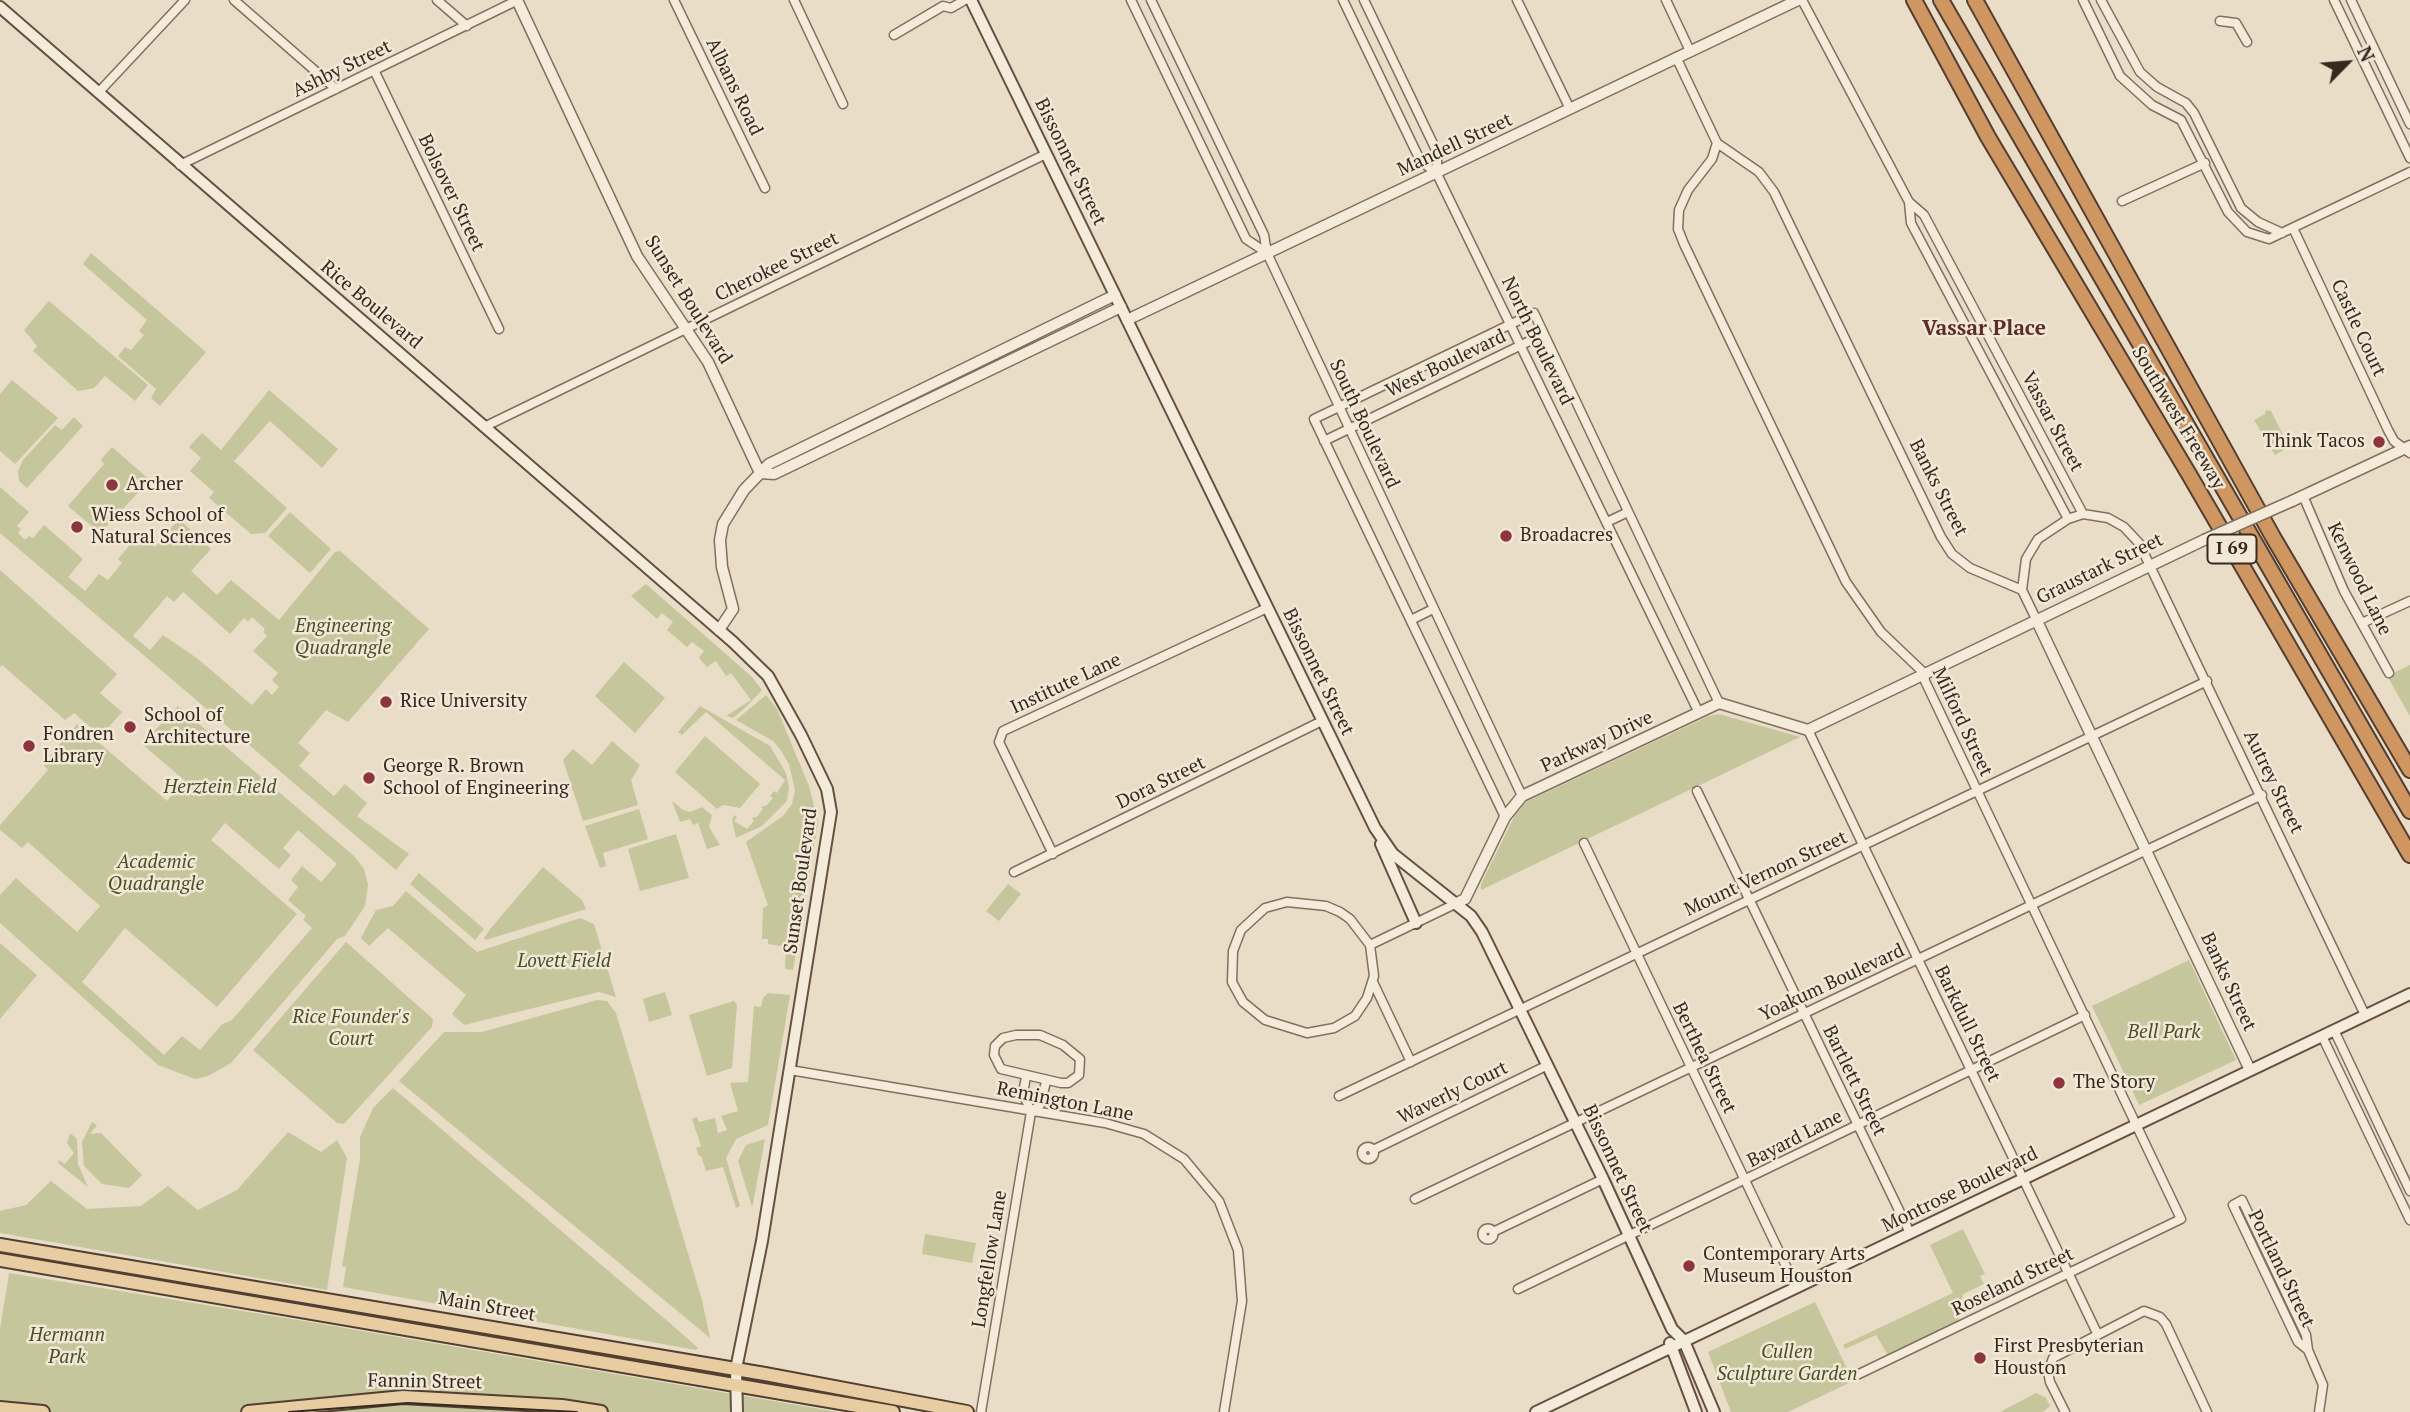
<!DOCTYPE html>
<style>
body{margin:0}
#map{position:relative;width:2410px;height:1412px;overflow:hidden;background:#e9ddc7;font-family:"PT Serif",serif}
canvas{display:block}
.north{position:absolute;left:2312px;top:28px;width:70px;height:70px;-webkit-text-stroke:5px #f2e8d6;paint-order:stroke;rotate:65deg;font-size:19px;font-weight:700;line-height:28px;text-align:center;color:#352920}
.north::after{content:'';display:block;margin:auto;width:24px;height:32px;background:#352920;clip-path:polygon(50% 0,100% 100%,50% 72%,0 100%)}
</style>
<div id="map">
<canvas width="2410" height="1412"></canvas>
<div class="north">N</div>
</div>
<script>
const ctx = document.querySelector('canvas').getContext('2d');
ctx.lineJoin = 'round';
function paint(path, color) {
  ctx.fillStyle = color;
  ctx.fill(path, 'evenodd');
}
function poly(rows) {
  const path = new Path2D();
  for (const r of rows) {
    if (r.length === 3) {
      path.moveTo(r[0] + r[2], r[1]);
      path.arc(r[0], r[1], r[2], 0, 2 * Math.PI);
      continue;
    }
    path.moveTo(r[0], r[1]);
    for (let i = 2; i < r.length; i += 2) path.lineTo(r[i], r[i + 1]);
  }
  return path;
}
function strokePath(path, color, width, dash) {
  ctx.strokeStyle = color;
  ctx.lineWidth = width;
  ctx.lineCap = dash ? 'butt' : 'round';
  ctx.setLineDash(dash || []);
  ctx.stroke(path);
}
function label(font, color, halo, rows, align = 'center') {
  ctx.font = font + ' "PT Serif",serif';
  ctx.lineWidth = 5;
  ctx.setLineDash([]);
  ctx.textBaseline = 'middle';
  ctx.strokeStyle = halo;
  ctx.fillStyle = color;
  for (const [text, x, y, turn = 0] of rows) {
    ctx.save();
    ctx.translate(x, y);
    ctx.rotate((+turn || 0) * Math.PI / 180);
    ctx.textAlign = isNaN(turn) ? turn : align;
    if (halo) ctx.strokeText(text, 0, 0);
    ctx.fillText(text, 0, 0);
    ctx.restore();
  }
}
paint(poly([
 [91,253,206,352,160,406,151,398,156,389,118,356,125,347,131,350,144,335,139,331,147,320,83,264],
 [49,301,148,385,135,401,105,376,94,388,78,391,33,351,37,346,24,330],
 [12,380,58,418,15,464,0,451,0,394],
 [269,390,338,449,322,468,270,421,234,461,287,508,265,533,251,534,209,498,214,492,190,471,201,458,189,447,202,433,221,450],
 [2266,410,2271,411,2289,447,2275,455,2254,420,2265,414],
 [74,417,83,426,27,488,19,481,18,471,23,460,55,425,62,430],
 [112,447,150,480,100,533,68,506,104,464,101,460],
 [0,487,29,512,17,526,21,529,18,533,25,540,29,536,33,538,44,525,83,559,68,577,85,591,99,574,108,580,122,563,118,559,139,534,155,547,179,519,211,549,191,571,217,595,231,580,279,620,335,552,340,551,429,629,348,722,326,710,298,743,310,753,299,766,334,796,345,784,367,803,357,816,409,854,396,870,0,533],
 [183,592,230,634,244,618,248,622,252,617,265,629,263,632,267,636,253,651,278,673,272,680,279,687,272,695,266,689,252,705,287,735,198,659,163,635,150,650,133,636,167,596,174,602],
 [290,512,331,549,310,573,268,536],
 [0,570,117,674,100,693,122,712,101,736,74,713,65,720,2,665,0,667],
 [646,584,752,677,762,690,745,708,733,718,726,716,751,700,731,673,726,676,716,661,707,667,699,658,704,651,692,642,687,647,667,630,673,622,662,613,657,619,631,596],
 [624,662,665,698,635,733,595,696],
 [2410,665,2410,716,2387,676],
 [766,695,777,709,809,786,818,822,793,970,785,969,786,947,768,944,768,939,762,939,763,908,768,905,746,842,783,816,792,804,795,790,789,764,780,749,773,741,736,720],
 [178,706,354,856,364,869,368,885,365,906,345,936,337,939,231,1063,208,1076,195,1079,158,1065,0,923,0,895,16,878,77,932,100,906,28,842,22,848,0,830,0,825,48,770,43,764,77,724,167,801,184,780,142,744],
 [225,823,279,869,291,855,283,848,298,830,337,864,321,882,302,866,291,880,298,887,288,900,306,916,303,920,312,928,232,1020,221,1025,200,1050,182,1036,164,1055,82,982,125,928,217,1007,297,914,211,840],
 [700,706,770,746,786,773,789,787,787,801,762,826,736,838,732,820,734,815,737,817,734,821,747,829,754,821,752,818,757,817,763,809,761,807,767,805,773,798,770,796,774,791,777,793,785,780,706,712,682,735,678,732],
 [1719,714,1800,737,1481,890,1481,884,1518,809,1526,802,1709,716],
 [705,736,760,784,740,808,723,805,717,809,675,772],
 [612,741,640,765,631,780,638,805,583,821,563,760,573,749,592,765],
 [672,801,683,810,690,812,702,807,712,815,709,827,720,845,707,849,698,823,693,825,690,819,680,822],
 [639,809,648,839,603,853,606,866,600,868,585,826],
 [676,834,689,878,640,891,628,849],
 [543,867,582,900,586,909,486,940,484,938,491,928],
 [419,873,484,929,475,940,410,884],
 [1008,884,1021,894,999,921,986,911],
 [406,891,477,952,580,918,594,924,616,997,599,992,464,1025,452,1014,466,995,388,928,369,946,361,938,376,910,393,906],
 [346,942,433,1019,432,1027,344,1124,337,1123,253,1050],
 [0,943,37,975,0,1019],
 [2189,960,2236,1060,2139,1105,2092,1006],
 [665,992,672,1015,649,1022,643,999],
 [768,993,790,995,768,1125,736,1139,726,1158,740,1206,736,1208,723,1167,706,1171,701,1156,699,1156,696,1148,701,1146,692,1119,697,1117,699,1122,715,1118,718,1133,727,1130,721,1116,738,1111,730,1083,748,1082,754,1006,761,1007,763,998],
 [597,1000,607,1001,616,1013,702,1300,710,1338,399,1081,444,1032,482,1032],
 [734,1001,737,1005,732,1068,707,1076,689,1015],
 [393,1088,671,1324,698,1348,696,1350,343,1287,346,1267,342,1266,360,1159,360,1137,373,1108],
 [92,1122,97,1125,90,1134,101,1133,142,1175,129,1188,102,1184,84,1166,82,1142],
 [288,1132,321,1152,337,1140,347,1158,327,1290,0,1233,0,1211,26,1205,51,1181,87,1209,141,1206,168,1186,198,1210,237,1190],
 [70,1133,77,1139,78,1164,88,1187,58,1163,59,1160,65,1164,74,1153,67,1143],
 [765,1139,753,1204,752,1207,738,1161,746,1145],
 [1963,1229,1985,1274,1980,1276,1984,1284,1963,1294,1958,1322,1888,1355,1876,1335,1845,1349,1843,1345,1953,1293,1930,1245],
 [925,1234,976,1243,972,1263,922,1254],
 [9,1273,298,1320,838,1412,0,1412,0,1329],
 [1815,1302,1853,1381,1788,1412,1731,1412,1708,1352],
 [2036,1393,2046,1398,2050,1406,2043,1412,2000,1412]
]), '#c5c69c');
const minor = poly([
 [234,0,336,89],
 [437,0,467,26],
 [674,0,765,188],
 [794,0,843,104],
 [1131,0,1246,239,1267,253],
 [1151,0,1264,235,1267,253,1522,796],
 [1343,0,1420,160,1437,174,1699,713],
 [1364,0,1437,152,1437,174],
 [1517,0,1570,109],
 [1666,0,1690,51],
 [1802,0,1909,202,1924,215,2083,514],
 [2083,0,2120,76,2152,105,2181,120,2228,212,2247,232,2269,239,2410,172],
 [2101,0,2140,72,2157,87,2186,103,2194,113,2241,208,2258,222,2282,233],
 [2334,0,2410,158],
 [2351,0,2410,124],
 [2220,21,2236,23,2247,42],
 [894,35,943,6,951,8,965,0],
 [1676,57,1717,143,1759,172,1774,192,1941,537,1952,554,1970,568,2022,590,2036,619],
 [374,70,499,329],
 [98,93,185,0],
 [1717,143,1712,159,1688,190,1679,210,1678,229,1684,244,1846,582,1881,632,1924,673,1925,681,2181,1219,1859,1374],
 [180,165,518,0],
 [2122,201,2205,163],
 [1909,202,1911,223,2068,519],
 [2293,228,2388,430,2394,441,2410,453],
 [484,427,1046,154],
 [1324,441,1544,334],
 [2304,498,2344,591,2389,673],
 [1607,522,1628,512],
 [2022,590,2026,559,2038,539,2068,519,2083,514,2108,518,2124,527,2139,543,2365,1015],
 [1411,620,1433,609],
 [2362,623,2410,601],
 [1808,730,2097,1333],
 [1697,791,1910,1233],
 [1505,817,1314,419,1534,313,1719,703],
 [1584,843,1796,1287],
 [1053,854,999,742,1003,731,1267,608],
 [1014,872,1322,721],
 [1287,902,1326,906,1340,912,1350,919,1370,945,1374,976,1367,998,1355,1016,1334,1028,1307,1033,1265,1020,1243,1002,1232,982,1233,951,1241,930,1265,908,1287,902],
 [1370,945,1455,904],
 [1373,982,1411,1062],
 [2334,1030,2410,1191],
 [1016,1035,1040,1035,1063,1045,1080,1059,1079,1075,1068,1083,1061,1083,1001,1069,994,1055,995,1046,1003,1038,1016,1035],
 [2322,1036,2410,1220],
 [790,1070,1105,1123,1144,1134,1184,1159,1219,1201,1238,1250,1242,1301,1224,1412],
 [1026,1077,1023,1093,1031,1112],
 [1339,1096,2207,681],
 [1031,1112,1040,1105,1046,1082],
 [1368,1153,6],
 [1373,1150,1548,1065],
 [1415,1199,2262,795],
 [1488,1234,5.5],
 [1493,1232,1603,1179],
 [1518,1289,2085,1015],
 [2308,1350,2298,1342,2233,1205,2242,1200,2306,1335,2308,1350,2323,1385,2319,1412],
 [981,1412,1031,1112],
 [2065,1412,2050,1382,2048,1372,2053,1358,2144,1311,2160,1317,2166,1324,2207,1412]
]);
const tertiary = poly([
 [517,0,637,256,708,362,760,473],
 [1127,320,1798,0],
 [760,473,774,474,1121,307],
 [2292,501,2410,446],
 [2036,619,2250,1070],
 [719,630,733,609,722,567,720,540,723,524,744,490,769,464,1115,295],
 [1455,904,1465,899,1505,817,1522,796,1719,703,1808,730,2204,540]
]);
const secondary = poly([
 [971,0,1375,828,1393,854,1471,916,1482,932,1603,1179,1672,1329,1684,1341,1714,1412],
 [0,7,733,642,768,676,801,735,827,789,831,812,762,1241,736,1369,737,1412],
 [1381,844,1416,923],
 [1670,1343,1696,1412],
 [1536,1412,2410,994]
]);
const primary = poly([
 [0,1245,765,1374,967,1412],
 [0,1260,893,1412],
 [0,1408,43,1412],
 [248,1412,403,1397,562,1406,601,1412]
]);
const motorway = poly([
 [1914,0,1988,137,2190,476,2410,855],
 [1941,0,2410,811],
 [1975,0,2273,537,2410,770]
]);
strokePath(minor, '#836f5e', 11);
strokePath(tertiary, '#836f5e', 13);
strokePath(secondary, '#655142', 14);
strokePath(primary, '#523e32', 16);
strokePath(motorway, '#523e32', 18);
strokePath(minor, '#f5ebda', 8);
strokePath(tertiary, '#f5ebda', 10);
strokePath(secondary, '#f5ebda', 10);
strokePath(primary, '#e8cda3', 12);
strokePath(motorway, '#cf9662', 14);
strokePath(poly([
 [289,1412,408,1403,577,1412]
]), '#352920', 2);
const tertiaryBridge = poly([
 [2204,540,2292,501]
]);
strokePath(tertiaryBridge, '#836f5e', 13, []);
strokePath(tertiaryBridge, '#f5ebda', 10);
for (const [x, y, r, color] of [
 [2379,442,7,"#8c353c"],
 [112,485,7,"#8c353c"],
 [77,527,7,"#8c353c"],
 [1506,536,7,"#8c353c"],
 [386,702,7,"#8c353c"],
 [130,727,7,"#8c353c"],
 [29,746,7,"#8c353c"],
 [369,778,7,"#8c353c"],
 [2059,1083,7,"#8c353c"],
 [1689,1266,7,"#8c353c"],
 [1980,1358,7,"#8c353c"]
]) {
  const dot = new Path2D();
  dot.arc(x, y, r, 0, 2 * Math.PI);
  ctx.fillStyle = color;
  ctx.fill(dot);
  strokePath(dot, '#f2e8d6', 2.5);
}
for (const [x, y, w] of [
 [2232,549,49]
]) {
  const box = new Path2D();
  box.roundRect(x - w / 2, y - 14.5, w, 29, 5);
  ctx.fillStyle = '#f2e8d6';
  ctx.fill(box);
  strokePath(box, '#352920', 2);
}
label('bold 18px', '#352920', null, [
 ["I 69",2232,549]
]);
label('19px', '#352920', '#f2e8d6', [
 ["Ashby Street",342,69,-26],
 ["Albans Road",734,87,64],
 ["Mandell Street",1455,145,-25],
 ["Bissonnet Street",1070,162,64],
 ["Bolsover Street",451,193,64],
 ["Cherokee Street",777,267,-26],
 ["Sunset Boulevard",688,300,58],
 ["Rice Boulevard",371,305,40],
 ["Castle Court",2358,328,65],
 ["North Boulevard",1537,341,64],
 ["West Boulevard",1446,364,-26],
 ["Southwest Freeway",2178,418,59],
 ["Vassar Street",2052,422,62],
 ["South Boulevard",1364,424,65],
 ["Banks Street",1938,488,63],
 ["Graustark Street",2100,569,-26],
 ["Kenwood Lane",2359,579,64],
 ["Bissonnet Street",1318,672,64],
 ["Institute Lane",1066,684,-25],
 ["Milford Street",1962,722,65],
 ["Parkway Drive",1597,742,-25],
 ["Autrey Street",2273,782,64],
 ["Dora Street",1161,783,-26],
 ["Mount Vernon Street",1766,874,-25],
 ["Sunset Boulevard",801,881,-82],
 ["Banks Street",2228,982,65],
 ["Yoakum Boulevard",1832,983,-25],
 ["Barkdull Street",1967,1024,64],
 ["Berthea Street",1704,1058,64],
 ["Bartlett Street",1854,1081,64],
 ["Waverly Court",1453,1093,-26],
 ["Remington Lane",1065,1102,11],
 ["Bayard Lane",1795,1139,-27],
 ["Bissonnet Street",1617,1169,65],
 ["Montrose Boulevard",1960,1190,-26],
 ["Longfellow Lane",990,1259,-81],
 ["Portland Street",2281,1269,64],
 ["Roseland Street",2013,1282,-26],
 ["Main Street",487,1307,10],
 ["Fannin Street",425,1382,1]
]);
label('19px', '#352920', '#f2e8d6', [
 ["Think Tacos",2365,442,"right"],
 ["Archer",126,485],
 ["Wiess School of",91,516],
 ["Natural Sciences",91,538],
 ["Broadacres",1520,536],
 ["Rice University",400,702],
 ["School of",144,716],
 ["Architecture",144,738],
 ["Fondren",43,735],
 ["Library",43,757],
 ["George R. Brown",383,767],
 ["School of Engineering",383,789],
 ["The Story",2073,1083],
 ["Contemporary Arts",1703,1255],
 ["Museum Houston",1703,1277],
 ["First Presbyterian",1994,1347],
 ["Houston",1994,1369]
], 'left');
label('italic 19px', '#494f29', '#f2e8d6', [
 ["Engineering",343,627],
 ["Quadrangle",343,649],
 ["Herztein Field",220,788],
 ["Academic",156,863],
 ["Quadrangle",156,885],
 ["Lovett Field",564,962],
 ["Rice Founder's",351,1018],
 ["Court",351,1040],
 ["Bell Park",2164,1033],
 ["Hermann",67,1336],
 ["Park",67,1358],
 ["Cullen",1787,1353],
 ["Sculpture Garden",1787,1375]
]);
label('bold 21px', '#5d2c25', '#f2e8d6', [
 ["Vassar Place",1984,329]
]);
</script>
